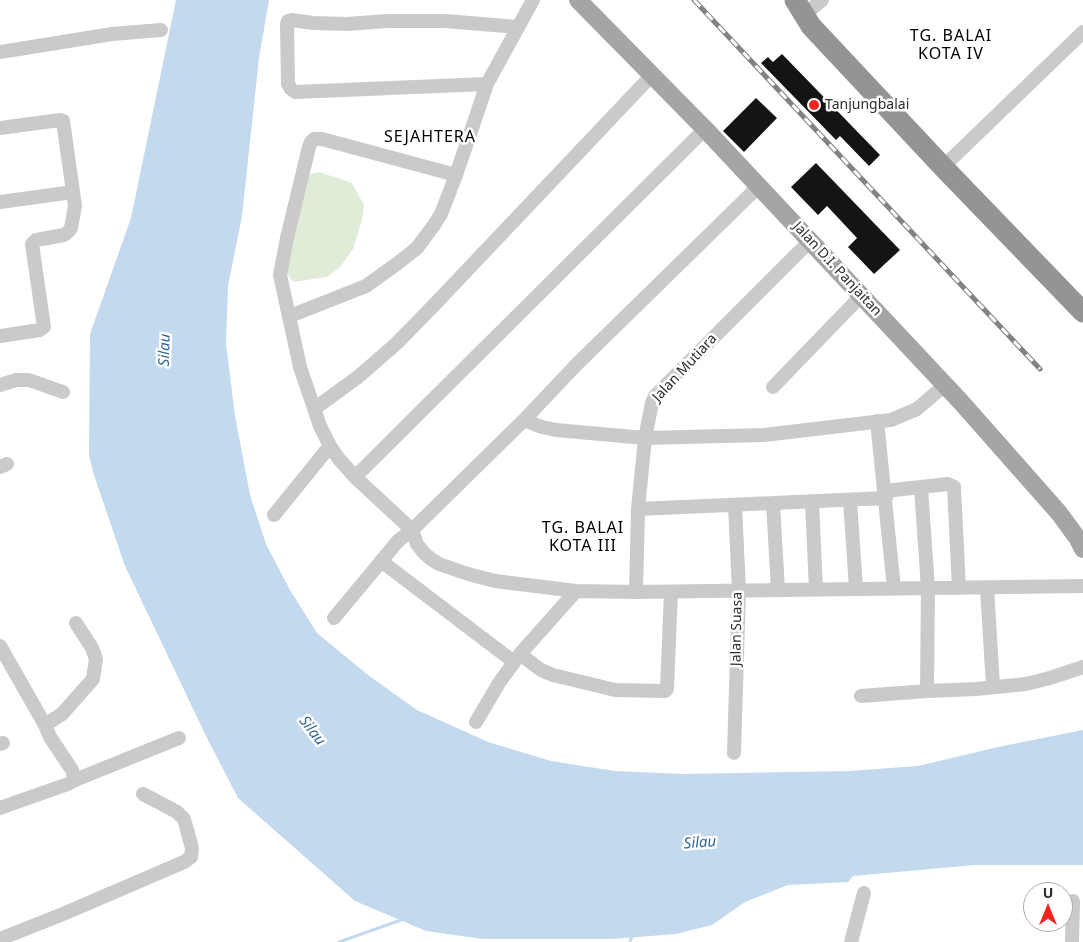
<!DOCTYPE html>
<style>
body{margin:0}
#map{position:relative;width:1083px;height:942px;overflow:hidden;background:#fff;font-family:"Noto Sans",sans-serif}
canvas{display:block}
.north{position:absolute;left:1023px;top:882px;width:50px;height:50px;box-sizing:border-box;background:#fff;border:1px solid #ababab;border-radius:50%;rotate:0deg;font-size:14px;font-weight:700;line-height:20px;text-align:center;color:#2d2d2d}
.north::after{content:'';display:block;margin:auto;width:18px;height:22px;background:#f4231e;clip-path:polygon(50% 0,100% 100%,50% 72%,0 100%)}
</style>
<div id="map">
<canvas width="1083" height="942"></canvas>
<div class="north">U</div>
</div>
<script>
const ctx = document.querySelector('canvas').getContext('2d');
ctx.lineJoin = 'round';
function paint(path, color) {
  ctx.fillStyle = color;
  ctx.fill(path, 'evenodd');
}
function poly(rows) {
  const path = new Path2D();
  for (const r of rows) {
    path.moveTo(r[0], r[1]);
    for (let i = 2; i < r.length; i += 2) path.lineTo(r[i], r[i + 1]);
  }
  return path;
}
function strokePath(path, color, width, dash) {
  ctx.strokeStyle = color;
  ctx.lineWidth = width;
  ctx.lineCap = dash ? 'butt' : 'round';
  ctx.setLineDash(dash || []);
  ctx.stroke(path);
}
function label(font, color, halo, rows, align = 'center') {
  ctx.font = font + ' "Noto Sans",sans-serif';
  ctx.lineWidth = 5;
  ctx.setLineDash([]);
  ctx.textBaseline = 'middle';
  ctx.strokeStyle = halo;
  ctx.fillStyle = color;
  for (const [text, x, y, turn = 0] of rows) {
    ctx.save();
    ctx.translate(x, y);
    ctx.rotate((+turn || 0) * Math.PI / 180);
    ctx.textAlign = isNaN(turn) ? turn : align;
    if (halo) ctx.strokeText(text, 0, 0);
    ctx.fillText(text, 0, 0);
    ctx.restore();
  }
}
paint(poly([
 [319,172,352,183,364,205,362,220,353,249,341,266,327,277,293,282,285,271,307,175]
]), '#e1ecd8');
paint(poly([
 [176,0,269,0,259,58,242,216,228,286,226,344,235,416,250,495,266,544,290,590,317,633,368,675,417,710,488,742,551,761,615,771,682,774,849,771,918,766,998,747,1083,730,1083,865,975,865,853,876,848,882,788,885,745,902,712,925,676,934,612,939,483,939,426,931,355,901,238,798,207,738,125,566,94,475,89,456,90,334,131,218]
]), '#c2d9ee');
strokePath(poly([
 [339,942,404,919],
 [630,942,633,933]
]), '#c2d9ee', 3);
paint(poly([
 [782,54,880,155,869,166,840,136,836,140,761,63,768,57,773,62],
 [756,98,777,118,744,152,723,131],
 [816,163,900,250,874,274,848,247,857,238,827,206,818,215,791,187]
]), '#141414');
strokePath(poly([
 [804,15,822,0],
 [0,52,112,34,161,30],
 [487,84,295,92,291,89,288,84,287,24,288,21,292,20,313,23,347,24,387,21,445,21,518,27],
 [0,128,60,120,63,121,75,206,71,228,68,232,64,235,36,240,32,244,44,327,40,330,0,336],
 [943,167,1083,32],
 [456,175,322,139,314,139,311,142,309,147,287,238,280,275,300,367,320,426,330,446,339,459,355,477,412,530,417,544,424,553,431,559,439,564,468,574,495,581,576,591,636,592,1083,586],
 [0,202,73,192],
 [290,316,366,286,398,263,417,248,434,225,441,214,456,175,487,84,533,0],
 [0,385,16,380,29,380,63,392],
 [773,387,862,295],
 [314,409,358,377,397,343,436,303,653,74],
 [524,420,542,427,556,430,645,438,764,435,891,420,917,409,945,385],
 [877,421,894,589],
 [0,467,7,464],
 [355,477,705,129],
 [921,488,928,588,927,691,976,689,1026,684,1050,678,1083,667],
 [885,491,948,484,954,487,959,588],
 [850,500,856,589],
 [812,502,816,590],
 [773,503,778,590],
 [638,509,886,498],
 [274,515,330,446],
 [381,561,514,662],
 [987,588,993,686],
 [636,592,638,509,645,438,652,403,655,396,810,241],
 [334,618,398,541,412,530,524,420,577,364,759,186],
 [0,646,45,725,50,737,72,770,75,780,68,784,0,808],
 [520,654,541,670,553,675,615,690,665,691,667,689,671,592],
 [861,696,927,691],
 [476,722,499,683,520,654,576,591],
 [45,725,62,714,93,679,96,659,92,648,76,623],
 [0,744,3,743],
 [734,753,739,591,735,505],
 [75,780,179,738],
 [0,939,63,914,184,862,191,857,192,848,184,819,177,812,143,794],
 [851,942,864,893],
 [1072,942,1073,901]
]), '#cacaca', 14);
strokePath(poly([
 [578,0,705,129,961,402,1059,513,1078,539,1083,549]
]), '#a5a5a5', 18);
strokePath(poly([
 [795,0,811,26,943,167,1083,312]
]), '#949494', 21);
const rail = poly([
 [694,0,1040,369]
]);
strokePath(rail, '#828282', 5);
strokePath(rail, '#fff', 3, [9]);
for (const [x, y, r, color] of [
 [814,105,6,"#f4231e"]
]) {
  const dot = new Path2D();
  dot.arc(x, y, r, 0, 2 * Math.PI);
  ctx.fillStyle = color;
  ctx.fill(dot);
  strokePath(dot, '#fff', 2);
}
label('14px', '#2d2d2d', '#fff', [
 ["Tanjungbalai",825,105]
], 'left');
label('14px', '#2d2d2d', '#fff', [
 ["Jalan D.I. Panjaitan",837,269,47],
 ["Jalan Mutiara",685,368,-47],
 ["Jalan Suasa",737,629,-89]
]);
label('italic 15px', '#346695', '#fff', [
 ["Silau",165,350,-88],
 ["Silau",312,731,52],
 ["Silau",700,843,-4]
]);
ctx.letterSpacing = '1px';
label('16px', '#000', '#fff', [
 ["TG. BALAI",951,36],
 ["KOTA IV",951,54],
 ["SEJAHTERA",430,137],
 ["TG. BALAI",583,528],
 ["KOTA III",583,546]
]);
ctx.letterSpacing = '0px';
</script>
